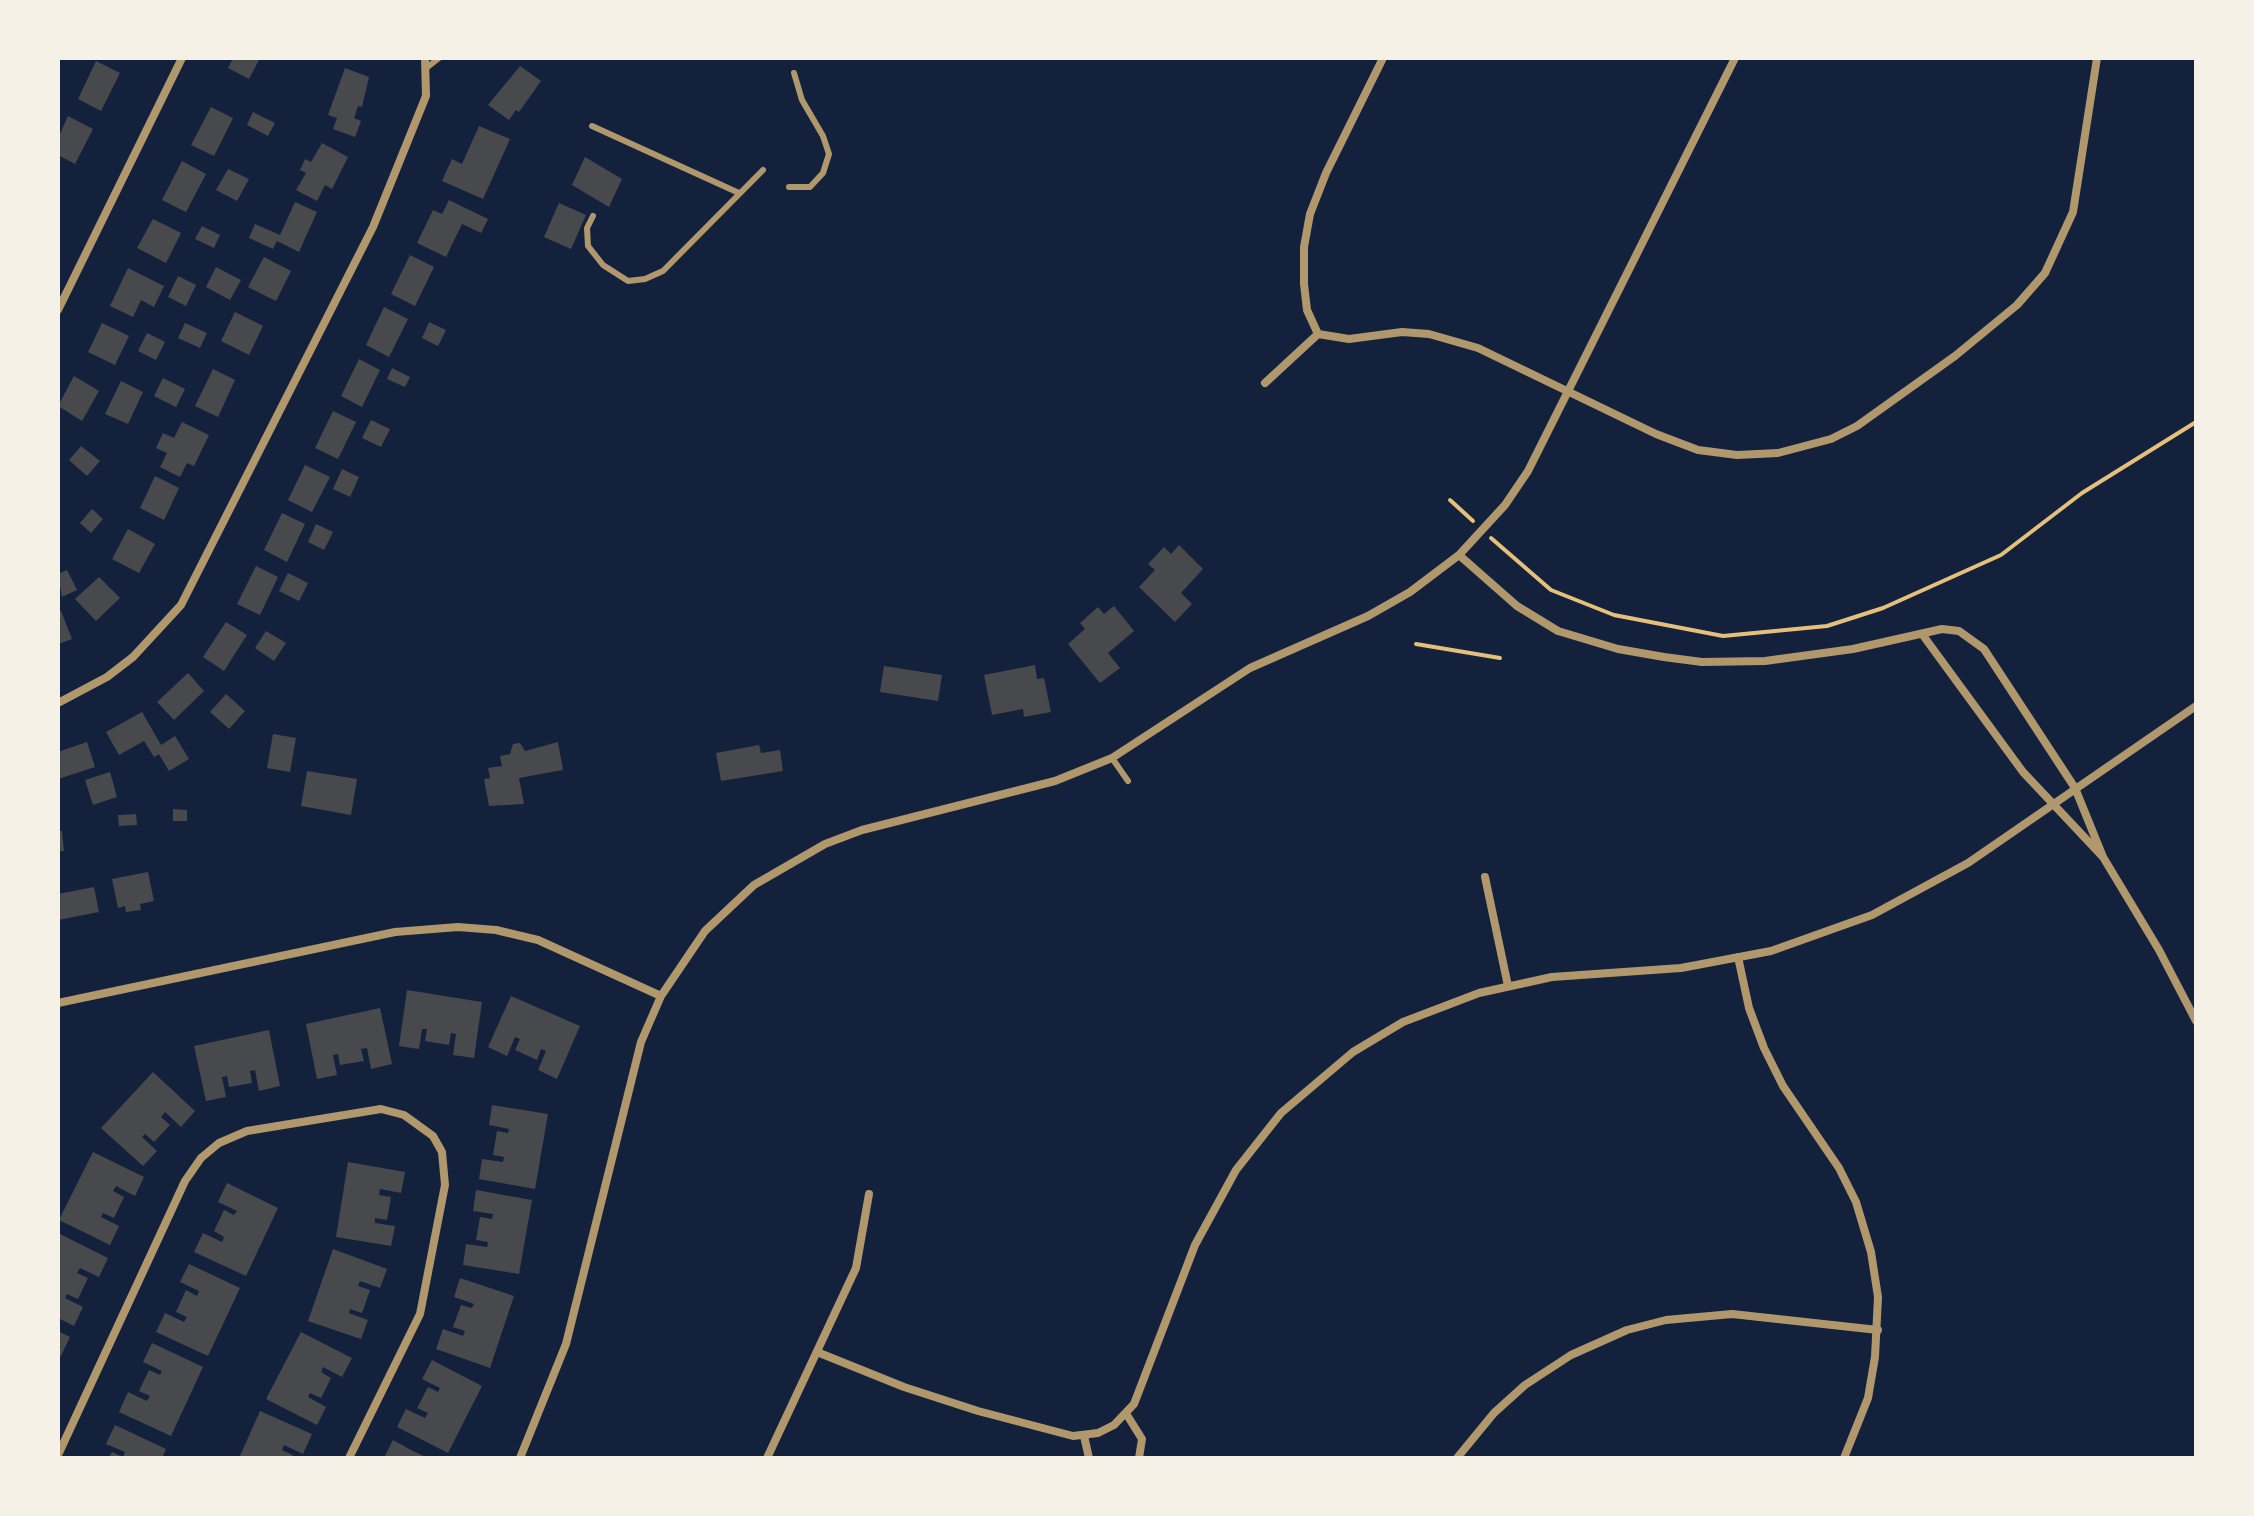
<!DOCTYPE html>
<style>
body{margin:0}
#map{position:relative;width:2254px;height:1516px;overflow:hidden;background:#14213d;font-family:Jost,sans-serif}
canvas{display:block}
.frame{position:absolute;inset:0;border:60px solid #f6f1e7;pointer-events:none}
</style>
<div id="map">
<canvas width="2254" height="1516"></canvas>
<div class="frame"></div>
</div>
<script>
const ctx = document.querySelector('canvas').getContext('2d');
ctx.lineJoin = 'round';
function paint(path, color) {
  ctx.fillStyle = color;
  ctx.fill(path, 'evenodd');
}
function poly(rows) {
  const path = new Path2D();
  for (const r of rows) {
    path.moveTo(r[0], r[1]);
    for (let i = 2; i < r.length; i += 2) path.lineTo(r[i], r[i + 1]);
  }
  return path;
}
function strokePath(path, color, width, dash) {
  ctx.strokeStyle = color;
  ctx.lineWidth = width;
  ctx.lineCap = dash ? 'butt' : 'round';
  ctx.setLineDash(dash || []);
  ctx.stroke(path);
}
paint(poly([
 [233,58,260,58,249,79,228,68],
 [96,61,120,73,101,111,78,99],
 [520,66,541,81,519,112,516,110,509,120,488,105],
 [345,68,369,77,362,107,358,106,354,118,361,121,355,137,333,129,337,118,328,115],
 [211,107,233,118,214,156,191,145],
 [253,112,275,123,268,136,247,125],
 [68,116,93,129,75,164,58,155,58,138],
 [479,126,510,139,483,199,442,181,452,159,462,164],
 [322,143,348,157,332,189,325,185,317,201,296,190,306,173,300,170,305,159,311,162],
 [585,157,622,179,609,207,572,185],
 [182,161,206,174,186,212,162,200],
 [228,169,249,179,237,201,216,190],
 [449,200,488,219,481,233,462,224,446,257,417,243,433,210,442,214],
 [295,202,317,212,299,252,277,241,273,249,249,238,255,224,280,235],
 [559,203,586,215,571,249,544,237],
 [153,219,181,233,166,263,137,248],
 [202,226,220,235,214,248,195,239],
 [410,255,434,267,415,306,391,294],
 [264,257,291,271,276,301,248,287],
 [216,267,241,280,230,300,206,287],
 [128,268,164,286,154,307,141,300,133,317,110,306],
 [178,276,196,285,186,306,168,297],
 [384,307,408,319,389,357,366,345],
 [235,312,263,326,249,355,221,341],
 [429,322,446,330,438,346,422,338],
 [102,323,129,336,115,365,88,352],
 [185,323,207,333,200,348,178,338],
 [147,333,165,342,156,360,138,351],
 [359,359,380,370,362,407,341,396],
 [392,368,410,377,405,387,387,379],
 [213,369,235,380,218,417,195,406],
 [74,376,99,391,82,421,58,406],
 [163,378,185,389,176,407,154,396],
 [121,381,143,392,128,424,105,414],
 [333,411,356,422,338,459,315,448],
 [371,420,390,429,381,447,362,438],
 [182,422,209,435,194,466,187,463,180,477,160,467,167,453,156,448,163,433,174,438],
 [81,446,100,461,87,476,69,460],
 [305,465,330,477,312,512,288,500],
 [342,469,359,477,350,497,333,489],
 [155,476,179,488,164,520,140,508],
 [92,509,103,519,91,533,80,523],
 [282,513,305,524,287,562,264,550],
 [316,524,333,532,324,550,308,542],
 [128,529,155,544,139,573,112,559],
 [1179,545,1203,569,1181,593,1192,604,1175,622,1139,587,1155,570,1148,564,1164,547,1171,554],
 [256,566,278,577,260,615,237,604],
 [67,570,77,590,62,597,58,574],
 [288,573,308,583,299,601,279,591],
 [99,577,120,598,96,621,75,599],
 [1114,606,1134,631,1108,653,1120,668,1100,683,1068,644,1085,629,1080,623,1098,607,1104,614],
 [61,611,72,639,58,644,58,613],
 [226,622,247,635,224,671,203,657],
 [266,631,286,643,274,661,255,648],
 [1035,665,1037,679,1044,678,1051,712,1024,717,1023,709,992,715,984,675],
 [884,666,942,675,938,701,880,692],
 [188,673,204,691,174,720,157,702],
 [226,694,245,711,229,729,210,712],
 [142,712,161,745,175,736,189,759,169,771,159,754,154,757,144,741,119,755,106,732],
 [273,734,296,738,290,772,267,768],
 [87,742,95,767,58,779,58,752],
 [558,742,563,770,519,778,524,804,489,806,484,779,490,778,488,768,502,766,500,756,510,754,513,744,520,743,525,751],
 [759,745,761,753,780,750,783,771,721,781,716,753],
 [307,771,357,779,351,815,301,806],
 [110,772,117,797,93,805,85,780],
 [173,809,187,810,187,821,173,821],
 [136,814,137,825,119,826,118,815],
 [58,831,62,831,64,851,58,851],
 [148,872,154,901,140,904,141,910,126,912,125,906,118,908,112,879],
 [94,887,99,912,58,920,58,894],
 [407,990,482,1002,474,1058,453,1055,456,1034,451,1033,449,1045,425,1041,427,1029,422,1029,419,1049,399,1046],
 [511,996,580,1026,557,1079,538,1070,546,1051,541,1049,537,1060,515,1050,520,1039,515,1037,507,1056,488,1047],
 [380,1008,392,1064,371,1069,367,1048,361,1049,364,1061,340,1065,338,1054,333,1055,337,1075,317,1079,306,1024],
 [269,1030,280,1086,259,1091,255,1070,250,1071,252,1083,229,1087,227,1076,222,1077,226,1097,206,1101,194,1046],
 [153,1072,195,1111,181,1127,165,1112,161,1117,170,1125,154,1142,145,1134,142,1137,157,1151,143,1166,101,1128],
 [492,1105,548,1114,535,1189,479,1179,482,1159,503,1162,504,1157,493,1155,497,1131,508,1133,509,1129,489,1125],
 [93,1152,144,1177,135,1196,116,1186,113,1191,124,1197,114,1218,103,1213,101,1217,119,1226,110,1245,59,1220],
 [348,1162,405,1172,401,1193,380,1189,379,1195,391,1197,387,1220,375,1218,375,1223,395,1226,391,1246,336,1237],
 [227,1183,278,1208,246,1276,194,1252,203,1233,222,1242,224,1237,214,1231,224,1210,234,1215,237,1211,218,1202],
 [476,1190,532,1200,519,1274,463,1265,466,1244,487,1247,488,1242,476,1240,480,1217,492,1219,493,1214,473,1211],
 [58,1233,108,1258,99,1277,80,1268,77,1273,88,1278,78,1299,67,1294,65,1298,83,1307,74,1326,58,1318],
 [333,1249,387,1269,380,1288,360,1281,358,1286,370,1290,362,1313,350,1309,349,1313,368,1320,361,1339,308,1321],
 [189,1264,240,1288,208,1356,156,1332,165,1313,184,1322,187,1317,176,1312,186,1290,197,1296,199,1291,180,1282],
 [460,1278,514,1296,490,1368,436,1349,443,1329,463,1336,465,1331,453,1327,461,1305,472,1308,474,1304,454,1297],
 [58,1331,70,1337,61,1356,58,1355],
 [301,1332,352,1358,342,1377,323,1367,321,1372,331,1378,321,1398,310,1393,308,1397,326,1407,317,1425,266,1399],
 [152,1343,203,1367,171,1436,119,1412,128,1392,147,1401,150,1396,139,1391,149,1370,160,1375,162,1371,143,1362],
 [432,1360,482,1386,448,1453,397,1427,406,1409,425,1418,428,1413,417,1408,428,1387,438,1392,440,1388,422,1379],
 [260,1411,312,1434,303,1454,284,1445,282,1450,293,1455,291,1458,239,1458],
 [115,1425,166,1449,162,1458,109,1458,112,1452,123,1457,125,1452,106,1444],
 [393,1440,411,1450,428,1458,384,1458]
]), '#48494c');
strokePath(poly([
 [1450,500,1473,521],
 [1491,538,1551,590,1614,615,1723,636,1827,626,1883,608,2001,555,2082,493,2196,422],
 [1416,644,1500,658]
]), '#e5c07b', 4);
strokePath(poly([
 [425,69,439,58],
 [592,126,739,193],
 [789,187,810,187,823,173,829,154,823,136,802,100,794,73],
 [593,216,587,228,588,246,603,265,628,281,645,279,663,271,763,170],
 [1112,758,1128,781]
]), '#b1986c', 6);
strokePath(poly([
 [58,310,182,58],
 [1318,334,1307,310,1304,284,1304,247,1310,214,1326,173,1383,58],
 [1265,383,1318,334,1349,339,1402,332,1429,334,1478,348,1656,434,1698,450,1737,455,1778,453,1831,439,1857,426,1955,356,2017,305,2045,273,2073,212,2097,58],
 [1459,555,1517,606,1558,631,1618,649,1664,657,1702,662,1765,661,1853,649,1942,629,1959,631,1984,649,2075,788,2103,857],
 [1922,634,2023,772,2103,857,2159,950,2196,1021],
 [58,703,107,677,133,657,181,605,373,227,426,96,425,58],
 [1485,877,1508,986],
 [1738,957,1749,1008,1764,1048,1783,1086,1839,1168,1856,1202,1871,1252,1878,1297,1875,1357,1868,1398,1844,1458],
 [58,1003,395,932,458,927,496,930,538,940,661,996],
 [817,1352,904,1387,978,1411,1073,1436,1098,1433,1114,1425,1134,1404,1195,1245,1236,1170,1281,1113,1353,1052,1403,1022,1479,993,1552,977,1681,968,1771,951,1872,915,1968,863,2196,706],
 [1127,1415,1142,1439,1139,1458],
 [1084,1436,1089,1458],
 [58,1455,185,1181,201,1158,219,1143,247,1131,381,1109,404,1115,433,1136,442,1152,445,1185,420,1314,349,1458],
 [520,1458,566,1344,641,1042,661,996,705,931,754,885,825,844,862,830,1055,781,1112,758,1250,668,1368,616,1410,592,1459,555,1505,505,1528,471,1735,58],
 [767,1458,856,1268,869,1194],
 [1457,1458,1494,1413,1525,1385,1571,1355,1627,1330,1666,1320,1732,1314,1878,1330]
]), '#b1986c', 8);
</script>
